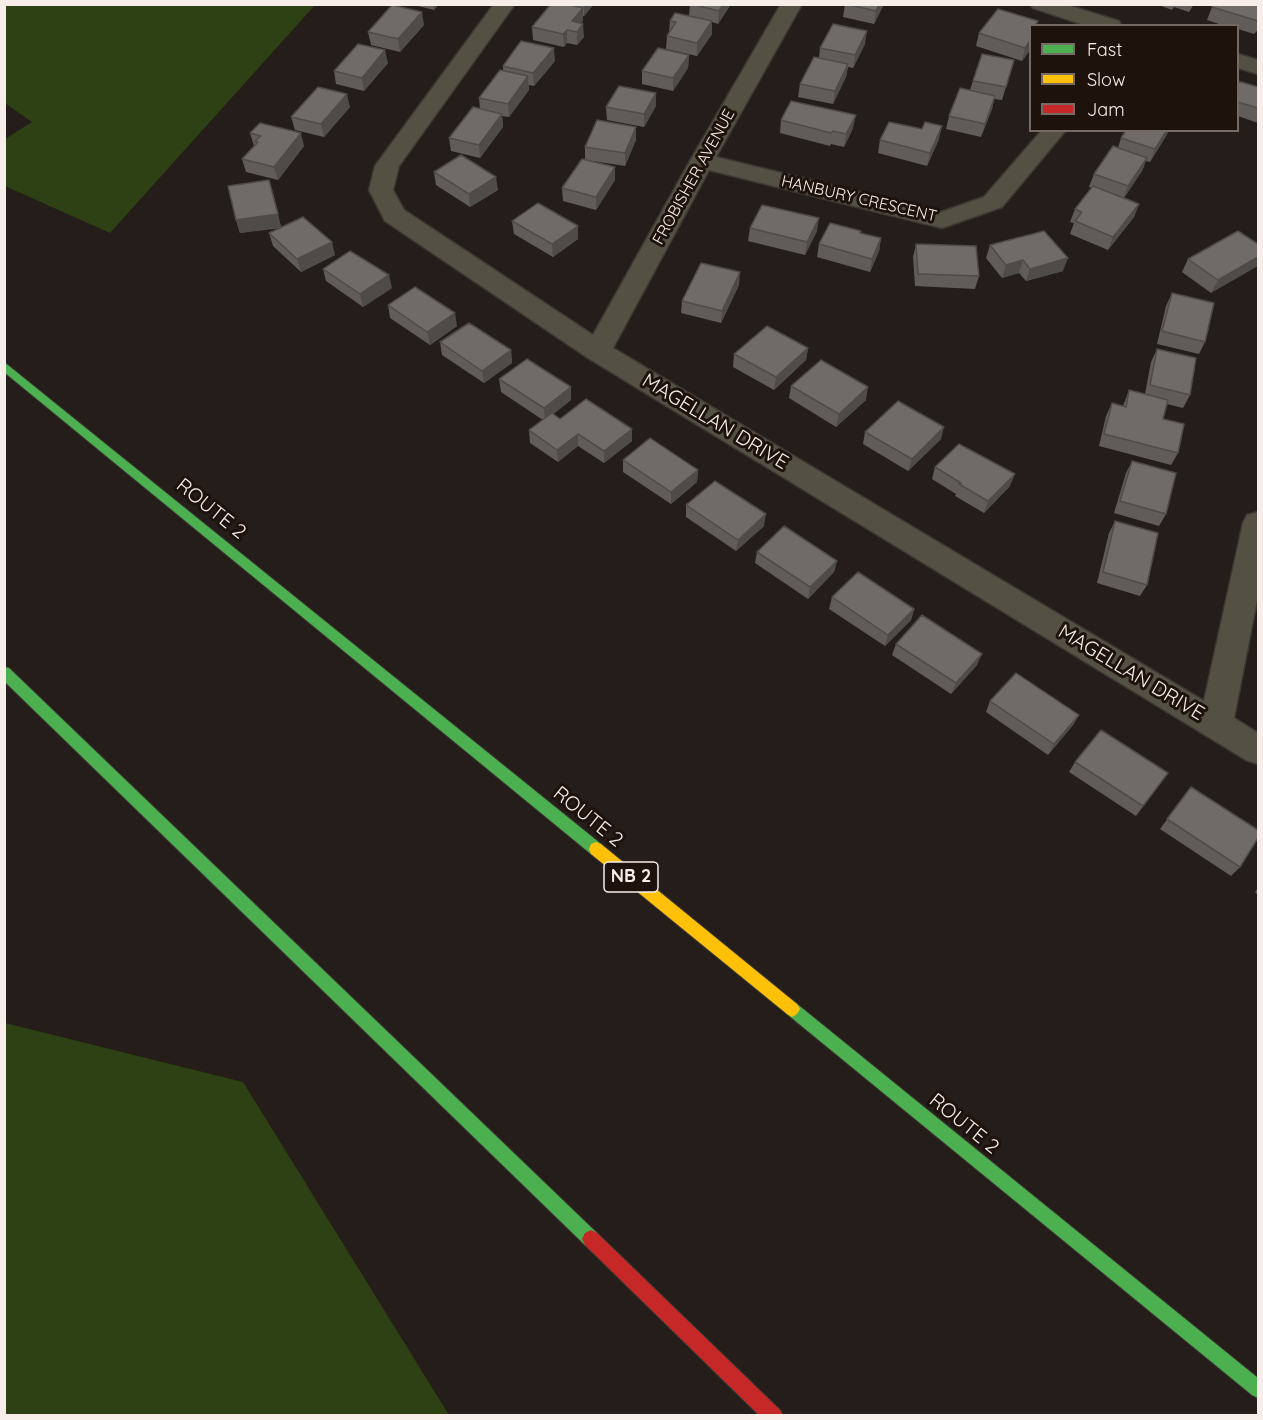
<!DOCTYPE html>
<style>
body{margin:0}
#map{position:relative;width:1263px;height:1420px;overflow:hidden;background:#241d19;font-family:Quicksand,sans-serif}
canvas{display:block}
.frame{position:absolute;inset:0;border:6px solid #f7eee9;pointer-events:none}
.legend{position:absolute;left:1029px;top:24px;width:210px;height:108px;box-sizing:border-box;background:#1e120c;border:2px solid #756a64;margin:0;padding:8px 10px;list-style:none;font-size:18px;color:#f7eee9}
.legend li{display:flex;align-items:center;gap:12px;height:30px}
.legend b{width:30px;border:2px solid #756a64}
</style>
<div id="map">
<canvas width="1263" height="1420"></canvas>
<div class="frame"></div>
<ul class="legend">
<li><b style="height:8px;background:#4caf50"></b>Fast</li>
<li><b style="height:8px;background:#ffc107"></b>Slow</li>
<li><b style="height:8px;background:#c62828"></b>Jam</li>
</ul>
</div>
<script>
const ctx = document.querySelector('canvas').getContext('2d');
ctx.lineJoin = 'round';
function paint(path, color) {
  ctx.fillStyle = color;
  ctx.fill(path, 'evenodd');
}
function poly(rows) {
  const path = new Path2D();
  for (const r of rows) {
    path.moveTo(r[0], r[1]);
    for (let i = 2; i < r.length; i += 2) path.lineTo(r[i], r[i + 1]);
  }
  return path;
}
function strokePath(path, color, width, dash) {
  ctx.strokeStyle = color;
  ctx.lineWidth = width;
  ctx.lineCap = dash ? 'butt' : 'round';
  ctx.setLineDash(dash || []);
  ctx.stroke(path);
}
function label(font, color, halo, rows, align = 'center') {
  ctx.font = font + ' Quicksand,sans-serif';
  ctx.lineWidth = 6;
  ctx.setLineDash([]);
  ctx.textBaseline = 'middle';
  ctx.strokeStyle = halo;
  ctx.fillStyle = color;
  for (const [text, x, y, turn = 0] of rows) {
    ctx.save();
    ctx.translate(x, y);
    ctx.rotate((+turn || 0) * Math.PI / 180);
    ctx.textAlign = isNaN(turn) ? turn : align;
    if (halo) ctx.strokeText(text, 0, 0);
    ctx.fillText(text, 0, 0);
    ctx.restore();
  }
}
paint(poly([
 [5,4,315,4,315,5,110,233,5,186,5,139,32,122,5,103],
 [5,1023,243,1082,449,1415,5,1415]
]), '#2e4114');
const street = poly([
 [494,4,515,4,399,166,393,190,404,210,593,335,690,161,781,4,802,4,716,157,941,212,984,197,1042,130,1066,130,1002,207,942,228,709,170,613,348,1204,701,1243,523,1247,515,1258,512,1258,595,1234,718,1258,733,1258,764,1246,760,588,358,385,221,369,190,375,166,494,4],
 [1030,4,1064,4,1119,21,1121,26,1087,26,1033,8,1030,4],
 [1238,54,1258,60,1258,74,1238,68,1238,54]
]);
const fast = poly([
 [4,362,601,844,603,849,601,854,596,856,591,854,4,372,4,362],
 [4,667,9,668,597,1233,600,1239,597,1245,591,1248,585,1245,4,681,4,667],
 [792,1001,797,1004,1258,1378,1258,1398,1252,1395,787,1014,784,1009,787,1004,792,1001]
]);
const slow = poly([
 [596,842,601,844,797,1004,800,1009,797,1014,792,1017,787,1014,591,854,589,849,591,844,596,842]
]);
const jam = poly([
 [591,1230,597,1233,780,1410,783,1416,760,1416,585,1245,582,1239,585,1233,591,1230]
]);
strokePath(street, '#3c3733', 3);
strokePath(fast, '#3c3733', 2);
strokePath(slow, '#3c3733', 2);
strokePath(jam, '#3c3733', 2);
paint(street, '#545044');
paint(fast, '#4caf50');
paint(slow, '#ffc107');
paint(jam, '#c62828');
paint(poly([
 [410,4,439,4,434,10],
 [551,4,594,4,584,16,583,16,583,21,581,23,584,37,577,45,567,43,564,47,533,40,532,27],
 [690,4,731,4,718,24,712,22,712,34,697,56,666,49,667,36,669,32,670,21,689,16],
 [845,4,884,4,874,24,843,17],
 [1156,4,1194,4,1189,12,1174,7,1172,10],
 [1258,4,1258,32,1257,31,1254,34,1238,29,1238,26,1225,26,1207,20,1212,7],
 [424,25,400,52,371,45,368,32],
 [979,33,1030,50,1022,61,976,46],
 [865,44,853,68,848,67,846,77,833,104,798,97,800,84,819,58,820,48],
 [689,55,688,68,673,91,642,84,642,71],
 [1014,60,1002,100,994,99,992,109,981,137,946,129,949,116,970,90,973,81],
 [555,61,534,86,529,85,529,90,509,117,502,116,503,127,480,158,451,151,449,138,480,109,479,98,503,71,503,66],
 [388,63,364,91,336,84,334,71],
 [1238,81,1258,87,1258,123,1238,116],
 [656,106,644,127,607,120,606,107],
 [350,107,324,137,295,130,291,117],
 [781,120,853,128,844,147,831,144,830,146,780,133],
 [636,127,636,140,625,166,586,160,615,180,596,210,563,201,562,188,585,160,585,147],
 [1126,130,1169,130,1166,136,1150,162,1146,161,1142,171,1124,198,1139,204,1134,217,1108,250,1070,234,1074,223,1070,222,1075,209,1092,188,1089,187,1094,174,1118,148,1121,138],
 [250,133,304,146,278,180,246,172,242,159,254,146],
 [939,139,927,166,878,153,880,140],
 [434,172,498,190,470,207,436,185],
 [273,193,281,227,335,255,301,272,273,246,269,233,280,228,240,233,236,220],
 [512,221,578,226,578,239,553,257,514,234],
 [750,228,817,231,805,255,748,241],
 [860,233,881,238,879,251,870,272,817,257,819,244],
 [916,244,979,276,975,289,915,286,913,257],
 [1258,244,1211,293,1182,272,1188,259],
 [990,245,1063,271,1026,281,1019,273,1002,278,986,258],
 [323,269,392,288,363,307,326,281],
 [739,285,721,323,681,313,682,301],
 [1172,293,1205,342,1199,354,1157,344,1166,306],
 [388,305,457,326,430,345,390,318],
 [440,342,511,350,512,363,484,383,442,355],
 [808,348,806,360,774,390,733,367,734,354],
 [1157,349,1190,395,1183,408,1167,404,1163,419,1178,453,1171,465,1099,446,1106,416,1112,403,1123,406,1129,390,1145,394,1151,362],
 [499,379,571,400,553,414,560,419,632,441,604,463,578,446,558,462,530,443,529,430,543,420,501,392],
 [791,386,866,400,836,427,789,398],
 [865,432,941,439,908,471,863,444],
 [623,460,698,470,697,482,671,504,623,472],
 [1132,461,1166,514,1159,526,1114,513,1126,473],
 [935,467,1010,486,984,513,955,496,956,494,932,479],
 [686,505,764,526,736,551,686,517],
 [1115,521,1147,585,1140,596,1097,583,1109,533],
 [757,552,837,561,834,572,808,599,755,563],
 [832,597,914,609,911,620,885,646,829,609],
 [896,644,977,665,951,694,892,655],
 [990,701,1079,715,1073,725,1048,755,986,712],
 [1075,762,1168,773,1136,816,1069,772],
 [1191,787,1240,867,1231,876,1160,829],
 [1258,888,1258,895,1255,892]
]), '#615c59');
paint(poly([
 [433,4,439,4,434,10],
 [584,4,594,4,584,16],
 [723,4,731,4,718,24,719,11],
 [879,4,884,4,874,24,876,11],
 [583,8,583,21,575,32,572,21],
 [422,12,424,25,400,52,398,39],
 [712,21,712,34,697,56,697,43],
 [583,24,584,37,577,45,577,32],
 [567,30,567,43,564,47,563,34],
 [867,31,865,44,853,68,855,55],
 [1030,41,1030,50,1022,61,1025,48],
 [554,48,555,61,534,86,533,73],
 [385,50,388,63,364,91,362,78],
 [689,55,688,68,673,91,673,78],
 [848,64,846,77,833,104,835,91],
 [528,76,529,90,509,117,508,104],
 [656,93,656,106,644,127,644,114],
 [347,94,350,107,324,137,321,124],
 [995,96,992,109,981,137,985,124],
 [502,114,503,127,480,158,479,145],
 [856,115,853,128,844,147,846,134],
 [942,126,939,139,927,166,930,153],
 [636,127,636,140,625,166,625,153],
 [1167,130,1169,130,1166,136,1150,162,1155,149],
 [301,133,304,146,278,180,274,167],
 [1147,158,1142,171,1123,199,1128,186],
 [615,167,615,180,596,210,596,197],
 [496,177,498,190,470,207,469,194],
 [269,180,281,227,240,233,236,220],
 [1139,204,1134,217,1108,250,1113,237],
 [819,218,817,231,805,255,807,242],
 [578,226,578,239,553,257,552,244],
 [881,238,879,251,870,272,872,259],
 [332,242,335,255,301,272,297,259],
 [1258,257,1258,266,1211,293,1218,280],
 [1068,258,1063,271,1026,281,1030,269],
 [1023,260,1019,273,1002,278,1006,265],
 [740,272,739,285,721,323,722,311],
 [389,275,392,288,363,307,360,294],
 [455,313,457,326,430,345,427,332],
 [808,348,806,360,774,390,776,377],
 [511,350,512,363,484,383,482,371],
 [571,387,571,400,545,421,544,408],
 [868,387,866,400,836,427,839,414],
 [944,427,941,439,908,471,912,459],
 [632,429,632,441,604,463,604,451],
 [578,434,578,446,558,462,557,450],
 [698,470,697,482,671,504,671,492],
 [1015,474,1010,486,984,513,988,501],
 [766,514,764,526,736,551,738,540],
 [837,561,834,572,808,599,810,587],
 [914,609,911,620,885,646,888,635],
 [982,654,977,665,951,694,956,683],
 [1079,715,1073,725,1048,755,1054,744]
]), '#4f4b48');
const building = poly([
 [551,4,567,4,583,8,572,21,583,24,577,32,567,30,563,34,532,27,551,4],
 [691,4,723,4,719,11,691,4],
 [846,4,879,4,876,11,846,4],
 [1214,4,1258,4,1258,21,1212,7,1214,4],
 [392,5,422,12,398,39,368,32,392,5],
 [998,9,1038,21,1035,26,1030,26,1030,41,1025,48,979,33,998,9],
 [675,13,712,21,697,43,667,36,676,22,670,21,675,13],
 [833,24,867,31,855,55,820,48,833,24],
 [521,41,554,48,533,73,503,66,521,41],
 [358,44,385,50,362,78,334,71,358,44],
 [658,48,689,55,673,78,642,71,658,48],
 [982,54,1014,60,1006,87,973,81,982,54],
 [814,57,848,64,835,91,800,84,814,57],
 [500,70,528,76,508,104,479,98,500,70],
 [1238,81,1258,87,1258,108,1238,102,1238,81],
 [619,86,656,93,644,114,606,107,619,86],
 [318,87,347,94,321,124,291,117,318,87],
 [960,88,995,96,985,124,949,116,960,88],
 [791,101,856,115,846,134,833,131,831,133,781,120,791,101],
 [473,107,502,114,479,145,449,138,473,107],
 [597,120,636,127,625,153,585,147,597,120],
 [889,122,922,129,925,122,942,126,930,153,880,140,889,122],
 [260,123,301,133,274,167,242,159,258,142,255,141,261,136,250,133,260,123],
 [1126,130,1167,130,1155,149,1121,138,1126,130],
 [1113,146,1147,158,1128,186,1094,174,1113,146],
 [461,155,496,177,469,194,434,172,461,155],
 [582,159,615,167,596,197,562,188,582,159],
 [269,180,278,214,236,220,228,186,269,180],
 [1093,186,1139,204,1113,237,1075,221,1082,212,1075,209,1093,186],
 [538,203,578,226,552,244,512,221,538,203],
 [762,205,819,218,807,242,750,228,762,205],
 [303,217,332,242,297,259,269,233,303,217],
 [830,223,861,231,860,233,881,238,872,259,819,244,830,223],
 [1044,231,1068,258,1030,269,1023,260,1006,265,990,245,1044,231],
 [1238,231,1258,244,1258,257,1218,280,1188,259,1238,231],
 [916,244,976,246,979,276,918,274,916,244],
 [350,251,389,275,360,294,323,269,350,251],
 [701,263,740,272,722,311,682,301,701,263],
 [415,287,455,313,427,332,388,305,415,287],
 [1172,293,1214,303,1205,342,1162,331,1172,293],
 [469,323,511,350,482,371,440,342,469,323],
 [767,326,808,348,776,377,734,354,767,326],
 [1157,349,1196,358,1190,395,1150,385,1157,349],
 [527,359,571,387,544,408,499,379,527,359],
 [821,360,868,387,839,414,791,386,821,360],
 [1129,390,1168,400,1163,419,1184,424,1178,453,1104,434,1112,403,1126,407,1129,390],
 [586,399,632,429,604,451,578,434,557,450,529,430,552,413,560,419,586,399],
 [898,401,944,427,912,459,865,432,898,401],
 [650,438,698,470,671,492,623,460,650,438],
 [959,444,1015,474,988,501,959,484,961,483,935,467,959,444],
 [1132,461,1176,473,1166,514,1120,501,1132,461],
 [715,481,766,514,738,540,686,505,715,481],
 [1115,521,1158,533,1147,585,1103,572,1115,521],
 [784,526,837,561,810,587,757,552,784,526],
 [858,572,914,609,888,635,832,597,858,572],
 [922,615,982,654,956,683,896,644,922,615],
 [1016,673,1079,715,1054,744,990,701,1016,673],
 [1101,730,1168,773,1143,806,1075,762,1101,730],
 [1191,787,1258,830,1258,838,1240,867,1167,819,1191,787]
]);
paint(building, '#716b67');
strokePath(building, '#4f4b48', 1.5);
label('16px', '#f7eee9', '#1e120c', [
 ["FROBISHER AVENUE",694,177,-61],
 ["HANBURY CRESCENT",859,199,13]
]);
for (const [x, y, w] of [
 [631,877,54]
]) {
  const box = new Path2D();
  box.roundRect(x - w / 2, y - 15, w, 30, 4.5);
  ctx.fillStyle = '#1e120c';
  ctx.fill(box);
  strokePath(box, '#f7eee9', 1.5);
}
label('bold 18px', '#f7eee9', null, [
 ["NB 2",631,877]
]);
label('20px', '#f7eee9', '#1e120c', [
 ["MAGELLAN DRIVE",715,422,31],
 ["ROUTE 2",211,509,39],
 ["MAGELLAN DRIVE",1131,673,31],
 ["ROUTE 2",588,817,39],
 ["ROUTE 2",964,1124,39]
]);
</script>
